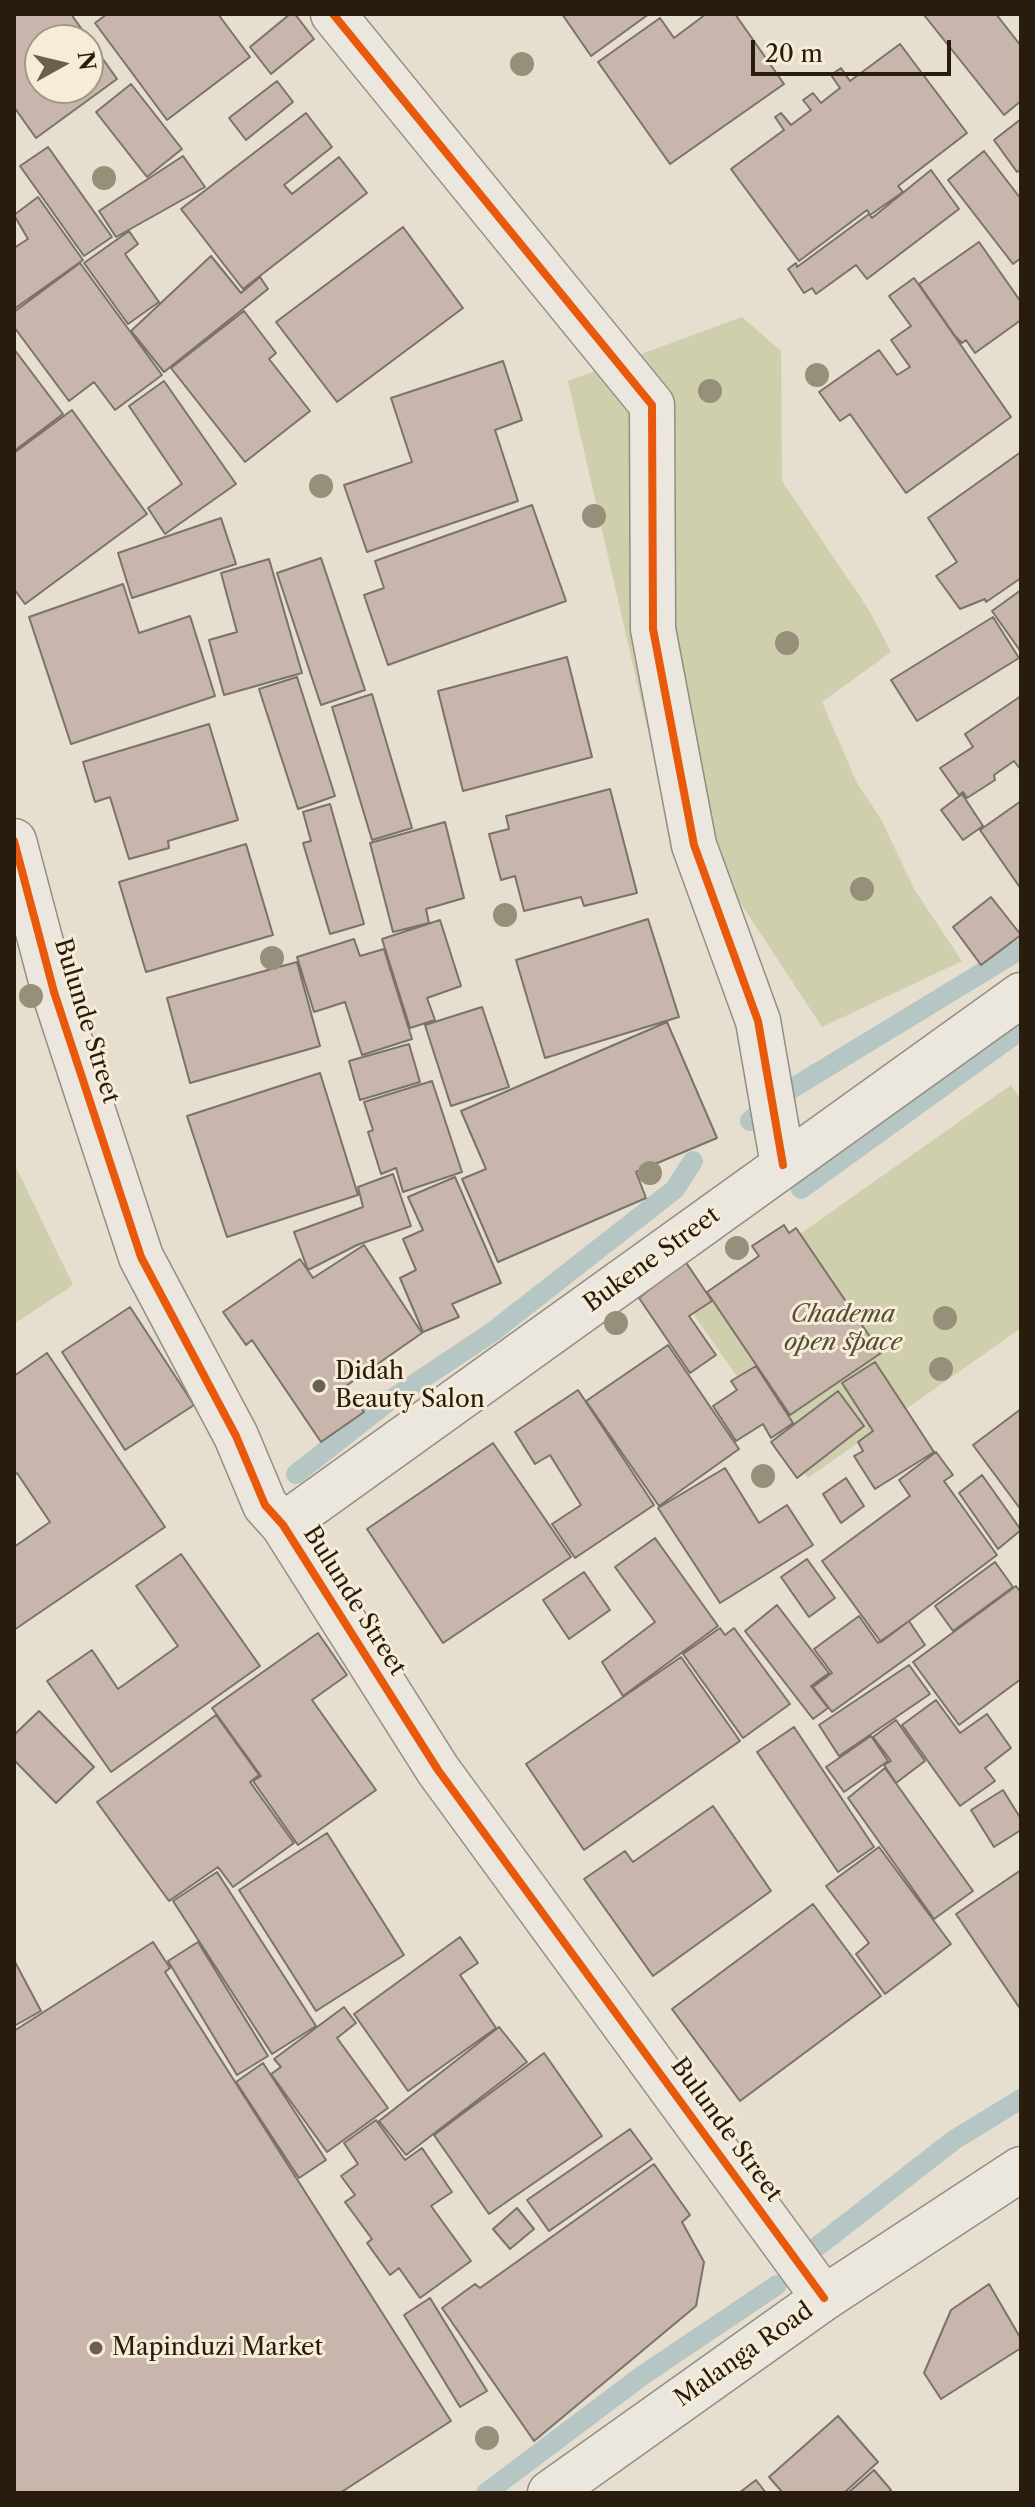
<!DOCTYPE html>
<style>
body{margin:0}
#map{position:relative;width:1035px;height:2507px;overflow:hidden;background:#e6dece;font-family:"Libre Caslon Text",serif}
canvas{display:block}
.frame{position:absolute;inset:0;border:16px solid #281c0d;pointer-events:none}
.north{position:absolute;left:24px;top:24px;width:80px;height:80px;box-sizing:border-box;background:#f6ecd8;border:2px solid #a49987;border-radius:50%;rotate:82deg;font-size:22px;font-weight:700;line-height:32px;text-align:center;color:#281c0d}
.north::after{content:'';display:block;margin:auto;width:28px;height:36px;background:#6a6051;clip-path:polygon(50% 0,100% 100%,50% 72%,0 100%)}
.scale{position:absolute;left:751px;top:40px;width:200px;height:36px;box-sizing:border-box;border:4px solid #281c0d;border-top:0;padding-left:10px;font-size:24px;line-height:28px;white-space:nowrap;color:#281c0d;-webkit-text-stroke:6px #f6ecd8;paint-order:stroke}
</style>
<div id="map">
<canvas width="1035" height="2507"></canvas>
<div class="frame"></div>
<div class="north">N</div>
<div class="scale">20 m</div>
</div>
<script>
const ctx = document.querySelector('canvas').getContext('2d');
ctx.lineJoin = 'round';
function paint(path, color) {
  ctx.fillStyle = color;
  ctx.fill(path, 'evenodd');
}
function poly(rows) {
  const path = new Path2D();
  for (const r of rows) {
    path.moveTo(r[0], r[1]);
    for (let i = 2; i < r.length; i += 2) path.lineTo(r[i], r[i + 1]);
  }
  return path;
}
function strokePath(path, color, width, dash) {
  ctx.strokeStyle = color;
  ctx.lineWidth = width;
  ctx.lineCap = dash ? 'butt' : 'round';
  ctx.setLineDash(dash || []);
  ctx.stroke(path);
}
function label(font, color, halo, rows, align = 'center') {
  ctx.font = font + ' "Libre Caslon Text",serif';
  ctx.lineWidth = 6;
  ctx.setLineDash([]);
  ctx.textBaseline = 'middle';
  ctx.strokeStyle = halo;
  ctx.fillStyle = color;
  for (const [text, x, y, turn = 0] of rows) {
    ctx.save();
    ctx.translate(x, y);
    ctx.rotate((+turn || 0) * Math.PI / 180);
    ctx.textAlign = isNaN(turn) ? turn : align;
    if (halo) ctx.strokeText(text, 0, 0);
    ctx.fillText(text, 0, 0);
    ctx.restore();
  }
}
paint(poly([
 [742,317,781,351,782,481,869,610,891,652,822,702,857,783,881,819,914,889,962,961,822,1027,659,779,568,381],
 [1011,1085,1021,1100,1021,1328,808,1478,691,1311],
 [14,1163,73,1285,14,1324]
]), '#cfcfad');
strokePath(poly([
 [750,1121,773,1100,1021,949],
 [801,1189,1021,1030],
 [296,1474,389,1401,491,1333,675,1189,693,1161],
 [818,2246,954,2140,1021,2099],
 [486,2493,643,2375,777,2285]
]), '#b5c6c4', 20);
const building = poly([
 [14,14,71,14,117,79,36,138,14,107,14,14],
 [40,40,88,40,88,88,40,88,40,40],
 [107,14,218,14,250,57,167,120,95,23,107,14],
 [290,14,295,14,314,39,271,74,250,47,290,14],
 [562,14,649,14,591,56,562,14],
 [706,14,735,14,784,84,670,164,598,62,660,18,674,38,706,14],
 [996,14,1021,46,1021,101,1004,115,924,15,996,14],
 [900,44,967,133,898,186,903,192,870,215,867,210,799,261,731,169,784,130,775,117,781,113,791,125,811,110,803,100,813,93,821,103,840,88,831,75,841,68,850,81,900,44],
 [277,81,293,102,246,140,229,118,277,81],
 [131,84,182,149,147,177,96,112,131,84],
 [306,113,332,147,284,185,292,194,339,157,367,193,243,289,181,209,306,113],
 [1021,119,1021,169,1017,172,994,140,1021,119],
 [48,147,112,237,84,256,20,166,48,147],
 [984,151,1021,199,1021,258,1013,264,948,180,984,151],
 [183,156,205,187,116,237,99,211,183,156],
 [931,170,959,209,867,279,856,265,816,294,812,288,804,293,788,269,796,263,797,267,869,214,872,218,931,170],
 [38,197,83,260,14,309,14,248,28,239,14,215,38,197],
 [403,227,463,308,337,402,276,322,403,227],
 [129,231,138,244,125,254,159,302,128,324,84,263,129,231],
 [979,242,1021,302,1021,320,975,353,966,340,962,343,955,336,919,284,979,242],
 [211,256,241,293,260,277,268,289,164,372,131,331,211,256],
 [80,263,162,375,115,410,94,382,69,401,14,327,14,312,80,263],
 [914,278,1011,417,906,493,850,414,840,421,819,392,879,350,897,375,910,367,891,340,911,326,889,296,914,278],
 [244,311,276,353,269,359,310,411,245,462,171,368,244,311],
 [14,349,63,414,14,451,14,349],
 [503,361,522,420,495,430,518,501,367,552,344,485,412,462,391,398,503,361],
 [164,381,236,484,165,534,148,508,182,484,129,406,164,381],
 [72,410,147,514,25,604,14,589,14,453,72,410],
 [1021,452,1021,578,986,602,985,599,960,609,936,576,957,562,928,518,1021,452],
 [532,505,566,601,388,665,364,595,384,588,375,561,532,505],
 [221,518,236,564,132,598,118,553,221,518],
 [321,558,365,690,321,705,277,573,321,558],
 [269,559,302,673,224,695,209,640,237,632,221,573,269,559],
 [123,584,139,633,190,616,215,696,71,744,29,617,123,584],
 [1021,590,1021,652,992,611,1021,590],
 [993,617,1019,658,917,721,891,680,993,617],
 [567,657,592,757,463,791,438,691,567,657],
 [297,677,335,796,298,809,259,689,297,677],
 [372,694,412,828,372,840,332,707,372,694],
 [1021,696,1021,770,1014,761,994,775,995,780,967,798,963,792,959,795,940,768,973,747,965,734,1021,696],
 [209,724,238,820,168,841,169,848,129,859,110,797,95,802,83,762,209,724],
 [610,789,637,893,584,906,581,897,524,911,515,876,501,880,489,834,509,829,506,816,610,789],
 [962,794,983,826,963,840,941,810,962,794],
 [1021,801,1021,889,980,830,1021,801],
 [330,804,364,924,330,934,303,843,311,841,303,812,330,804],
 [445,822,464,898,426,909,429,923,393,932,370,843,445,822],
 [246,844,273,935,146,972,119,882,246,844],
 [991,897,1021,935,981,965,953,927,991,897],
 [648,919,679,1017,545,1058,516,960,648,919],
 [440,920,461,986,427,998,435,1020,410,1028,382,939,440,920],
 [354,939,360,956,384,949,412,1039,362,1055,345,1002,314,1012,297,957,354,939],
 [297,962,320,1046,190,1083,167,998,297,962],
 [482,1007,509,1087,451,1106,425,1025,482,1007],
 [667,1022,717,1138,636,1172,646,1198,498,1262,462,1179,486,1169,461,1111,667,1022],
 [409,1044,420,1082,360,1100,349,1061,409,1044],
 [320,1073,358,1195,227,1237,187,1116,320,1073],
 [432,1081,462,1172,403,1192,396,1168,381,1174,368,1132,373,1130,364,1102,432,1081],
 [393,1174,411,1226,357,1245,308,1270,294,1232,363,1207,358,1187,393,1174],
 [455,1177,501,1283,452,1304,459,1317,423,1332,400,1278,416,1270,403,1239,423,1230,408,1197,455,1177],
 [784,1225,789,1233,796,1228,881,1353,790,1415,707,1292,759,1256,752,1246,784,1225],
 [364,1245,422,1333,346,1386,364,1412,321,1442,252,1340,246,1345,223,1312,300,1259,313,1278,364,1245],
 [685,1261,712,1301,689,1316,716,1355,690,1373,639,1298,685,1261],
 [130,1307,194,1405,125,1450,62,1352,130,1307],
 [668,1345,739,1449,659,1506,586,1401,668,1345],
 [47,1353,165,1527,14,1630,14,1547,50,1522,17,1473,14,1475,14,1376,47,1353],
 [875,1362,934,1452,875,1489,854,1456,863,1451,858,1442,873,1431,842,1383,875,1362],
 [756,1366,793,1423,771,1438,763,1424,736,1441,713,1406,737,1390,731,1381,756,1366],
 [578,1390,654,1505,575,1558,552,1524,581,1505,550,1455,535,1464,515,1432,578,1390],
 [838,1391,864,1426,797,1478,771,1442,838,1391],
 [1021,1409,1021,1510,973,1445,1021,1409],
 [493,1443,571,1557,443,1643,367,1529,493,1443],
 [936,1452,953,1475,944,1481,997,1555,881,1642,822,1561,910,1496,899,1480,936,1452],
 [725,1468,759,1523,787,1505,813,1545,720,1603,658,1508,725,1468],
 [982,1475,1021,1530,998,1549,959,1493,982,1475],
 [846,1478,864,1506,841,1523,823,1494,846,1478],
 [655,1538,718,1626,623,1696,602,1662,655,1622,615,1567,655,1538],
 [181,1554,260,1666,111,1772,47,1681,92,1650,118,1689,178,1646,136,1586,181,1554],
 [807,1559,835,1598,809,1617,781,1577,807,1559],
 [995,1562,1013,1587,953,1631,935,1606,995,1562],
 [584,1572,610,1610,569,1639,543,1600,584,1572],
 [1016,1586,1021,1593,1021,1679,959,1725,913,1662,1016,1586],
 [777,1605,829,1673,811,1686,828,1708,813,1719,745,1631,777,1605],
 [859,1616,878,1643,909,1621,925,1645,832,1712,813,1687,832,1673,814,1649,859,1616],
 [720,1628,725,1635,734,1628,790,1704,743,1738,683,1654,720,1628],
 [318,1633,347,1675,312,1700,376,1790,298,1845,253,1781,261,1776,212,1708,318,1633],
 [681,1657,740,1741,584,1850,526,1764,681,1657],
 [909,1665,930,1694,839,1756,819,1725,909,1665],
 [936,1700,960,1733,987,1714,1011,1748,985,1768,995,1781,960,1806,902,1725,936,1700],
 [39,1711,94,1767,56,1803,14,1760,14,1735,39,1711],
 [216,1715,259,1775,250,1782,294,1843,233,1887,218,1867,169,1901,97,1802,216,1715],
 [896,1720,925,1761,896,1783,884,1765,891,1761,873,1737,896,1720],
 [794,1727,874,1847,838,1872,757,1752,794,1727],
 [871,1736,888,1761,844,1792,826,1767,871,1736],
 [885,1768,973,1891,934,1919,848,1798,885,1768],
 [1003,1790,1021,1819,1021,1830,994,1847,971,1810,1003,1790],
 [713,1806,771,1891,653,1976,584,1879,625,1851,633,1862,713,1806],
 [327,1833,404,1955,316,2011,239,1890,327,1833],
 [879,1847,951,1944,885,1994,856,1954,869,1943,826,1886,879,1847],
 [1021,1870,1021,2010,956,1914,1021,1870],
 [217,1872,316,2026,272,2054,173,1901,217,1872],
 [813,1904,881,1996,740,2101,672,2009,813,1904],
 [460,1937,478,1963,460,1975,496,2028,408,2091,354,2014,460,1937],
 [153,1942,170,1968,165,1972,451,2421,340,2493,14,2493,14,2031,153,1942],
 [198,1942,268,2056,237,2075,168,1961,198,1942],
 [14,1960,41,2011,14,2026,14,1960],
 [344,2007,356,2023,337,2038,388,2108,327,2152,271,2074,281,2067,274,2059,344,2007],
 [499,2027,527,2062,406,2155,379,2121,499,2027],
 [544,2053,602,2136,489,2214,434,2135,544,2053],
 [263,2063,326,2160,299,2178,236,2082,263,2063],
 [376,2120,405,2160,422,2148,452,2192,431,2206,471,2261,420,2298,399,2268,390,2275,367,2243,372,2239,345,2202,355,2195,341,2176,358,2164,344,2143,376,2120],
 [630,2129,652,2159,549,2231,527,2200,630,2129],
 [654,2164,690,2215,682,2222,704,2262,696,2306,534,2441,442,2308,475,2284,480,2288,654,2164],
 [517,2208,534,2229,510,2249,493,2229,517,2208],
 [989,2284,1021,2339,1021,2348,941,2399,924,2373,951,2310,989,2284],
 [430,2298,487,2391,460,2407,404,2315,430,2298],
 [838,2416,878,2462,844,2493,783,2493,769,2477,838,2416],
 [874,2470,891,2490,888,2493,848,2493,874,2470],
 [756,2480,766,2493,739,2493,756,2480]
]);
paint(building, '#c8b6ac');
strokePath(building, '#797369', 2);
const minor = poly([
 [333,14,652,405,653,629,694,845,758,1021,783,1165],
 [14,841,54,992,141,1257,236,1436,265,1505,283,1525,438,1770,824,2298],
 [283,1525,1021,995]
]);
const tertiary = poly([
 [550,2493,824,2298,1021,2169]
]);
strokePath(minor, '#948d82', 47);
strokePath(tertiary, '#948d82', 47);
strokePath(minor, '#ebe7df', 44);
strokePath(tertiary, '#ebe7df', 44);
strokePath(poly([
 [333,14,652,405,653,629,694,845,758,1021,783,1165],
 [14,841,54,992,141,1257,236,1436,265,1505,283,1525,438,1770,824,2298]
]), '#e8590c', 8);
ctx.fillStyle = '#968f7a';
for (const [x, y] of [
 [522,64],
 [104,178],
 [817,375],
 [710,391],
 [321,486],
 [594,516],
 [787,643],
 [862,889],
 [505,915],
 [272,958],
 [31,996],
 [650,1173],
 [737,1248],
 [945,1318],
 [616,1323],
 [941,1369],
 [763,1476],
 [487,2438]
]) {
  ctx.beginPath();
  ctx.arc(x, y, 12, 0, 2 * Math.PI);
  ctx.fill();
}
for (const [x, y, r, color] of [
 [319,1386,8,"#6a6051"],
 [96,2348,8,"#6a6051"]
]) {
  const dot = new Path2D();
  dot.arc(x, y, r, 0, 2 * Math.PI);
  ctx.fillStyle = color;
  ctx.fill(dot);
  strokePath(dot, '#f6ecd8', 3);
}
label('24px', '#281c0d', '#f6ecd8', [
 ["Bulunde Street",86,1021,73],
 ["Bukene Street",652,1260,-36],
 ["Bulunde Street",354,1601,58],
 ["Bulunde Street",726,2130,54],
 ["Malanga Road",744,2355,-35]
]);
label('italic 24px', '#554e35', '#f6ecd8', [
 ["Chadema",843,1315],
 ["open space",843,1343]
]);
label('24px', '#281c0d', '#f6ecd8', [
 ["Didah",335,1372],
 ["Beauty Salon",335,1400],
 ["Mapinduzi Market",112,2348]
], 'left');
</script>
